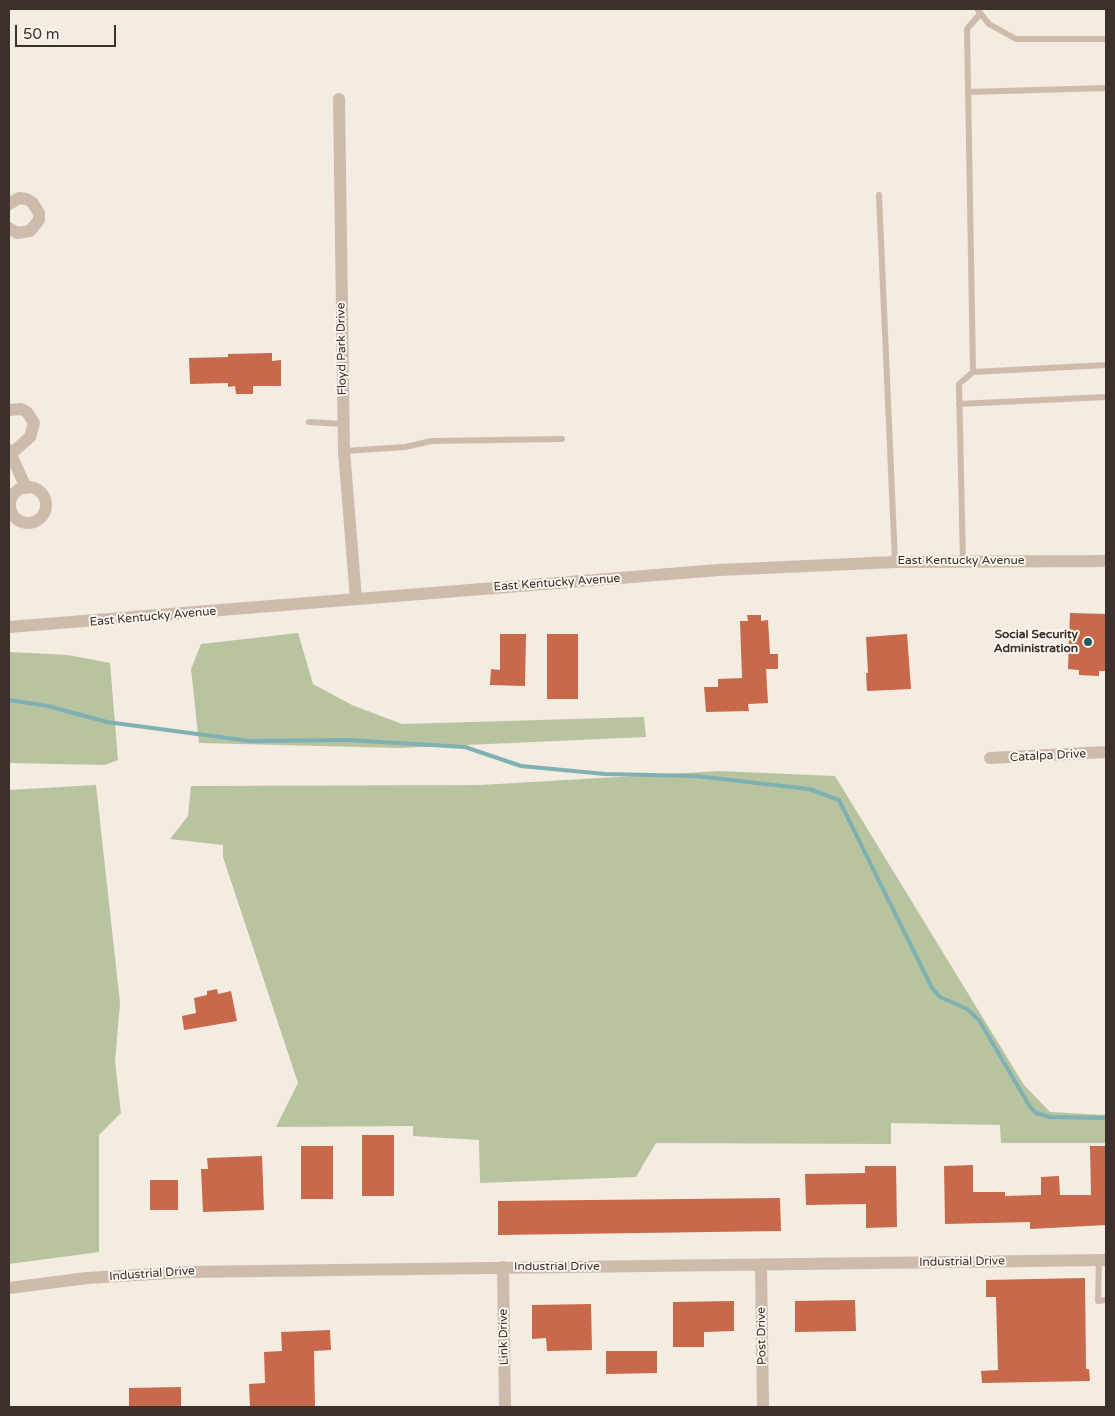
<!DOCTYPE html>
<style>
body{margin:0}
#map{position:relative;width:1115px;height:1416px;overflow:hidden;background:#f4ebe1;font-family:"Varela Round",sans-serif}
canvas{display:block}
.frame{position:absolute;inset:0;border:10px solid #3b302b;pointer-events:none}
.scale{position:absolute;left:15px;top:25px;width:101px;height:22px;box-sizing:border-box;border:2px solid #3b302b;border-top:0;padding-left:6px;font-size:15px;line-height:18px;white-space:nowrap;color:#3b302b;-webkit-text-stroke:4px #fbf5ee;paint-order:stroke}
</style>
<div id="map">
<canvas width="1115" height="1416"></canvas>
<div class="frame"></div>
<div class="scale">50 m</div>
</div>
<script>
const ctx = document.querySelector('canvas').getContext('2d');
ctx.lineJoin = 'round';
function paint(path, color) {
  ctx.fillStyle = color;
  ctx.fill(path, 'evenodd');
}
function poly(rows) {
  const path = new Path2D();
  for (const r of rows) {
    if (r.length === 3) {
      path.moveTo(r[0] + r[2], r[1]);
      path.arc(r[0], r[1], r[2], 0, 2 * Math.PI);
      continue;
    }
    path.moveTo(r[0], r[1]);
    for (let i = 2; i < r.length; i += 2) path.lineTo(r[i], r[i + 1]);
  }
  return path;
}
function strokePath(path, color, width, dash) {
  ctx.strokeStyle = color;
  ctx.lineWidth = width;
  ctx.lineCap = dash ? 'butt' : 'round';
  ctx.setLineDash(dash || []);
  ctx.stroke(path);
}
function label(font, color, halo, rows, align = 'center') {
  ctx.font = font + ' "Varela Round",sans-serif';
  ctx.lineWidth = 4;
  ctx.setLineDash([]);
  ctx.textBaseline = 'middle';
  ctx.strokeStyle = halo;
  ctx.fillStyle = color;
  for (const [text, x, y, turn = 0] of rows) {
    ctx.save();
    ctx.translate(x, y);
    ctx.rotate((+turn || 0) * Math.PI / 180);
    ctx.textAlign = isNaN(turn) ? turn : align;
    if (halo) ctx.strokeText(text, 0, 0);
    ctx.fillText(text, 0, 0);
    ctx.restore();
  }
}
paint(poly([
 [298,633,313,684,352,705,402,724,644,717,646,737,399,748,199,743,191,669,201,644],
 [9,652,68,655,110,663,118,760,105,765,9,763],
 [719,771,835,776,1024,1085,1050,1112,1106,1115,1106,1143,1001,1143,1000,1125,891,1123,891,1144,656,1143,636,1177,480,1183,479,1140,413,1136,413,1126,276,1127,298,1083,223,857,223,845,170,839,188,816,191,786,481,785],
 [96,785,120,1003,115,1061,121,1113,99,1135,99,1252,9,1264,9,790]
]), '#b8c4a0');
strokePath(poly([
 [9,700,48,706,107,722,250,741,347,740,465,747,521,766,605,774,696,776,809,789,839,800,932,988,940,997,967,1009,979,1020,1030,1107,1036,1113,1050,1117,1106,1118]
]), '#7fb0b2', 4);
paint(poly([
 [272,353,272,361,281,360,281,386,253,386,253,394,236,394,235,386,228,387,228,383,190,384,189,358,228,357,228,354],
 [1070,613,1106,614,1106,671,1099,671,1099,676,1079,675,1079,670,1068,669],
 [747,615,761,615,761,621,768,620,770,654,778,654,778,669,766,669,768,703,748,704,749,711,706,712,704,687,718,687,718,679,742,678,740,621,748,621],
 [500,634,526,634,525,686,490,685,491,669,500,670],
 [547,634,578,634,578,699,547,699],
 [907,634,911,689,867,691,866,673,868,673,866,637],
 [217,989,218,994,231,991,237,1021,184,1030,182,1016,196,1013,194,998,207,995,207,991],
 [362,1135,394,1135,394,1196,362,1196],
 [301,1146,333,1146,333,1199,301,1199],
 [1090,1146,1106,1146,1106,1225,1030,1229,1030,1222,945,1224,944,1166,973,1165,973,1192,1005,1192,1005,1196,1041,1195,1041,1177,1059,1176,1060,1195,1091,1195],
 [262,1156,264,1210,203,1212,201,1169,208,1169,207,1158],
 [865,1166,896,1166,897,1227,866,1228,866,1204,806,1205,805,1174,865,1173],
 [150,1180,178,1180,178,1210,150,1210],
 [780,1198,781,1231,498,1235,498,1201],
 [1085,1278,1086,1369,1089,1369,1090,1381,982,1383,981,1371,998,1370,996,1297,986,1297,986,1280],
 [855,1300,856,1331,795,1332,795,1301],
 [734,1301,734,1331,704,1332,704,1347,673,1347,673,1302],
 [591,1304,592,1350,547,1351,546,1338,532,1339,532,1305],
 [330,1330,331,1350,314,1351,315,1407,250,1407,249,1384,265,1383,264,1352,282,1351,281,1332],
 [606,1351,657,1351,657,1373,606,1374],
 [181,1387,181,1407,129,1407,129,1388]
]), '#c8694b');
strokePath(poly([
 [977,9,989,24,1016,39,1106,39],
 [969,92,1106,88],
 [879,195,895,562],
 [973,372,1106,365],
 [959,404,1106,397],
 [309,422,343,424],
 [344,451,405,447,432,441,562,439],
 [963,561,959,384,973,372,967,29,980,14],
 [1099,1260,1098,1301,1106,1300]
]), '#cdbbac', 6);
strokePath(poly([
 [339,99,344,451,356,599],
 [9,204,19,198,26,199,32,202,39,213,39,220,30,231,17,233,9,228],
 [9,410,21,409,27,412,34,423,30,437,11,454],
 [9,450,26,488],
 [28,505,18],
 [990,758,1106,752],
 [761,1265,763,1407],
 [503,1267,505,1407],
 [9,1288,87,1278,186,1272,1106,1260]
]), '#cdbbac', 12);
strokePath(poly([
 [9,627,719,570,895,562,1106,561]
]), '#cdbbac', 12);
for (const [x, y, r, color] of [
 [1088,642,5,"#1f5a5e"]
]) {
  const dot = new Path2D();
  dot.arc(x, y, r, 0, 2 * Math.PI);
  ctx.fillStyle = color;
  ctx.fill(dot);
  strokePath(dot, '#fbf5ee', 2);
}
label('12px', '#3b302b', '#fbf5ee', [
 ["Floyd Park Drive",342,349,-91],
 ["East Kentucky Avenue",961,561],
 ["East Kentucky Avenue",557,583,-4],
 ["East Kentucky Avenue",153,617,-5],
 ["Catalpa Drive",1048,756,-3],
 ["Industrial Drive",962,1262,-1],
 ["Industrial Drive",557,1267],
 ["Industrial Drive",152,1274,-4],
 ["Post Drive",762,1336,-91],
 ["Link Drive",504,1337,-91]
]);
label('bold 12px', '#3b302b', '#fbf5ee', [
 ["Social Security",1078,635],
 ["Administration",1078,649]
], 'right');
</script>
